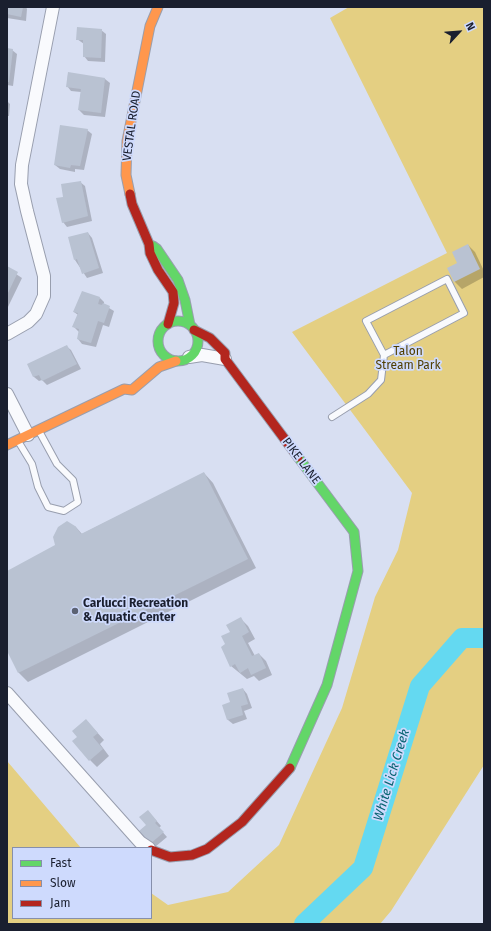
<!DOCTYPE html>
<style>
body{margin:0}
#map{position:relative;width:491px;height:931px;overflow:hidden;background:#d8dff2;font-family:"Fira Sans",sans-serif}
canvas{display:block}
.frame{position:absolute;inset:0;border:8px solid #1a1f2f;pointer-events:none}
.legend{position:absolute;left:12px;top:847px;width:140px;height:72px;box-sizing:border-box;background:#cedafd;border:1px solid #868fab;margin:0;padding:5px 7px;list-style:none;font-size:12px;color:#1a1f2f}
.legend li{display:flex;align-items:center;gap:8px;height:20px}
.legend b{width:20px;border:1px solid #868fab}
.north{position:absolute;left:439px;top:12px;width:40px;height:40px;-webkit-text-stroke:3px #cedafd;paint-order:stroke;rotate:64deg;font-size:11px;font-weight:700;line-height:16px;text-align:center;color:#1a1f2f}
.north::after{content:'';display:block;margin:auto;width:14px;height:18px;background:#1a1f2f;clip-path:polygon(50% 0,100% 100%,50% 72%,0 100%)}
</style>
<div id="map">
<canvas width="491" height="931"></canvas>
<div class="frame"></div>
<ul class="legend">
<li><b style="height:5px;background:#63d668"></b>Fast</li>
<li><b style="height:5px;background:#ff974d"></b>Slow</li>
<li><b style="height:5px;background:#b3261e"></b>Jam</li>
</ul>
<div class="north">N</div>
</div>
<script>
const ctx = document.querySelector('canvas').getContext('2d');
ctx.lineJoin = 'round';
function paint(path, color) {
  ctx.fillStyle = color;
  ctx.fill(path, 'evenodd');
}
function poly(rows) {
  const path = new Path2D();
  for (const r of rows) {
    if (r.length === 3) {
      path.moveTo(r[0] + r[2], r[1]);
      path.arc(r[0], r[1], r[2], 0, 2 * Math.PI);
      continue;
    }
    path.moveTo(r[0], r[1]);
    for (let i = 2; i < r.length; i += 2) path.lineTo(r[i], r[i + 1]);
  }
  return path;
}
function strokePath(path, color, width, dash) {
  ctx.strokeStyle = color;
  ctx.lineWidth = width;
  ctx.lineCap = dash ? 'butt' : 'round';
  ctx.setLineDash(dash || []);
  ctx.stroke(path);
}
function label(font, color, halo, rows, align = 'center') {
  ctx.font = font + ' "Fira Sans",sans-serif';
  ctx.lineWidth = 3.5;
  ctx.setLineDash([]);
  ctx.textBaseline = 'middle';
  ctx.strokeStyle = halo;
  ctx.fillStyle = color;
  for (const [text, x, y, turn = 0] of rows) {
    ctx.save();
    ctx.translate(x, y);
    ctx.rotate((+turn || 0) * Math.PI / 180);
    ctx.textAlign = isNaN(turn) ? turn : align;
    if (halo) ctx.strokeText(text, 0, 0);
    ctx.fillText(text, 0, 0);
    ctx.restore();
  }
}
paint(poly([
 [349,7,484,7,484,765,391,911,380,924,7,924,7,761,81,848,13,848,13,918,151,918,151,893,168,905,228,892,279,845,342,708,375,597,398,550,412,493,292,332,447,253,330,18]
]), '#e4cf82');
paint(poly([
 [7,7,26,7,27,9,26,21,7,18],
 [101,30,106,34,105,62,88,61,84,56,84,44,77,39],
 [7,49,12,50,17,54,13,86,7,85],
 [68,74,105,79,110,83,105,117,84,115,79,110,81,92,71,91,67,86],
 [7,101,10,104,9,116,7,116],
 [87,130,92,134,84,170,75,169,75,172,60,169,55,165],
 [80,182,85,186,92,221,67,227,63,222,64,198],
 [88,233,92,238,103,273,87,278,75,260],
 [468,245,475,252,484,271,484,277,462,289,455,282,449,268,459,263],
 [7,268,22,278,7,309],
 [100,298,104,302,104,305,114,311,109,327,103,325,96,347,82,344,78,339,79,332,74,327,78,315,74,312],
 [66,346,71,350,81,369,47,385,42,380,39,381,34,377,28,365],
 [204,473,213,483,256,568,28,682,19,673,7,649,7,572,57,546,75,526,82,534],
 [241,619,248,626,255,639,248,643,255,656,259,654,266,661,272,675,259,681,254,676,247,679,231,666,227,645,231,632],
 [243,689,247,694,252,708,244,711,247,719,233,724,228,720,223,706,231,703],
 [86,720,104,740,100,744,109,756,97,767,90,760,78,737],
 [148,811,161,826,159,828,167,837,155,847,140,831,147,825]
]), '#0003');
strokePath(poly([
 [304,924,363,868,420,686,462,638,484,638]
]), '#64d9f1', 20);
paint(poly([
 [7,7,23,7,21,17,7,14],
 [77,27,102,29,101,58,83,57,83,40,76,40],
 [7,48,13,49,9,82,7,82],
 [68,72,105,78,101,113,78,110,81,89,66,87],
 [60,125,88,129,80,166,71,165,70,168,54,165],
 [81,181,88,216,62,223,56,198,63,197,61,184],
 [88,232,99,268,82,274,77,259,74,260,68,237],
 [468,244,480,269,454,282,447,268,457,263,452,252],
 [7,266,18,272,7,295],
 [82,291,100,297,98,304,102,305,103,303,110,306,104,323,98,321,91,343,77,339,79,329,72,327,78,313,73,312],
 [67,345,77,364,42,381,39,375,33,377,27,364],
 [204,472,248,559,18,673,7,651,7,571,55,545,53,537,58,527,67,521,75,526,81,534],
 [241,617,249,632,242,636,252,656,259,653,266,668,251,675,248,668,240,673,235,664,230,667,221,647,225,644,221,636,230,632,226,625],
 [243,688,248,704,241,706,243,715,227,720,222,705,230,702,227,693],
 [86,719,98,733,93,737,103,749,89,761,72,741,77,737,72,731],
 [148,810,157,821,155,823,164,832,150,844,139,831,146,825,139,817]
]), '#b9c2d2');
const lane = poly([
 [332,417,368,394,381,380,384,355,464,313,447,279,366,321,384,355],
 [18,441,32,464,38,487,48,507,64,511,78,502,73,480,57,464,39,431]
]);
const street = poly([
 [7,334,28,322,36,314,44,296,44,276,27,211,21,184,22,165,53,7],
 [189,357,202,355,225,359],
 [7,394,28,435],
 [7,693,140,842,149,848]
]);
const fast = poly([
 [153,246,157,249,178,280,185,300,190,325],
 [178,341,20],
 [290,768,327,685,358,571,354,532,298,457]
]);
const slow = poly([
 [130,194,126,175,127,141,150,26,158,7],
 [7,445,124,389,132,390,159,367,176,361]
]);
const jam = poly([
 [130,194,132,204,149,244,150,253,158,270,173,292,174,303,168,324],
 [194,330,210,338,225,353,225,359,298,457],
 [151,850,170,857,192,855,207,849,242,822,290,768]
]);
strokePath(lane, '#989eae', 8);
strokePath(street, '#989eae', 14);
strokePath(fast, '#989eae', 11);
strokePath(slow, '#989eae', 11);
strokePath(jam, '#989eae', 11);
strokePath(lane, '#f9fafd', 6);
strokePath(street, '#f9fafd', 12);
strokePath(fast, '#63d668', 9);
strokePath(slow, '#ff974d', 9);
strokePath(jam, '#b3261e', 9);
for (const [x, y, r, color] of [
 [75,611,4,"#5c6273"]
]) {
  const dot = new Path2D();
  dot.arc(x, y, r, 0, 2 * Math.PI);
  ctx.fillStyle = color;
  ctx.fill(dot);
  strokePath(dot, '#cedafd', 1.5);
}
label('12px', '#1a1f2f', '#cedafd', [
 ["VESTAL ROAD",132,126,-82],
 ["PIKE LANE",301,461,53]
]);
label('12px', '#503e00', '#cedafd', [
 ["Talon",408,352],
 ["Stream Park",408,366]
]);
label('bold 12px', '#1a1f2f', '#cedafd', [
 ["Carlucci Recreation",83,604],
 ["& Aquatic Center",83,618]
], 'left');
label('italic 13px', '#076371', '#cedafd', [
 ["White Lick Creek",392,775,-73]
]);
</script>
